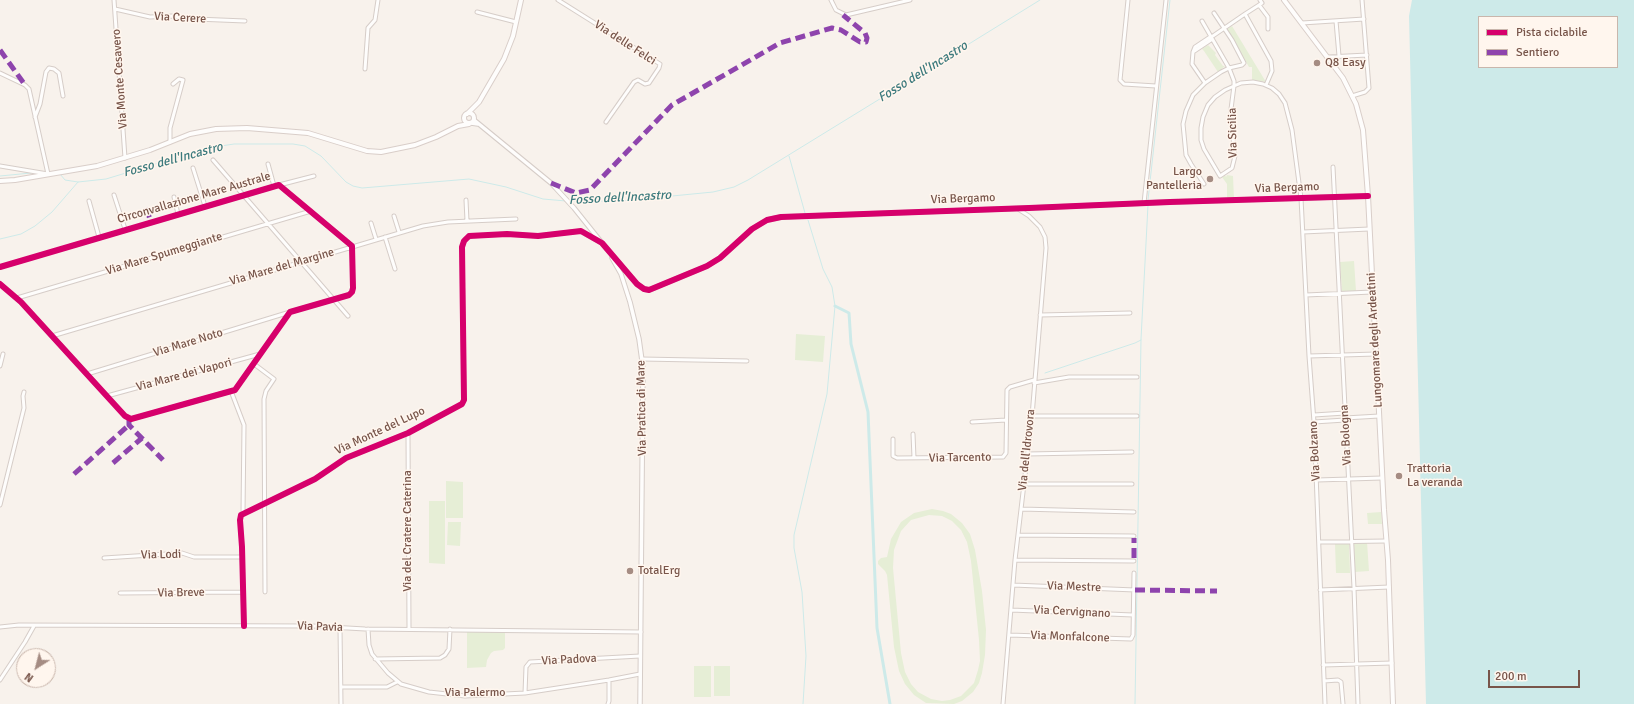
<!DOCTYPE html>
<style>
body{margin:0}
#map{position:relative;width:1634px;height:704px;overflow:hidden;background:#f8f2ec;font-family:Signika,sans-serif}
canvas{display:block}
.legend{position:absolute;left:1478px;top:16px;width:140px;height:52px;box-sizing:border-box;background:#fff6ee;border:1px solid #c9b6ac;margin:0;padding:5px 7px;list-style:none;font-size:12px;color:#78554a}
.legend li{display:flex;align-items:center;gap:8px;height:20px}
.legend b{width:20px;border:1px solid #c9b6ac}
.north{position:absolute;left:16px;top:648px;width:40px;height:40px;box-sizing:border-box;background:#fff6ee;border:1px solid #c9b6ac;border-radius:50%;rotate:216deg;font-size:11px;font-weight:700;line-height:16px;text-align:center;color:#78554a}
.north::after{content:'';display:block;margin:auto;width:14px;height:18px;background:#a58c83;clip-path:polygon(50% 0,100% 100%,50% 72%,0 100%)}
.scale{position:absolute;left:1488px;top:670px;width:92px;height:18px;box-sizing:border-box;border:2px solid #78554a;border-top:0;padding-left:5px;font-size:12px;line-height:14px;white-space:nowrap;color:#78554a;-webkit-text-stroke:3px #fff6ee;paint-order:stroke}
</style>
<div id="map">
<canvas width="1634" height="704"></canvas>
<ul class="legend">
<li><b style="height:5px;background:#d6006c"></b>Pista ciclabile</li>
<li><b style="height:5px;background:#8e44ad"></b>Sentiero</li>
</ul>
<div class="north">N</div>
<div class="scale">200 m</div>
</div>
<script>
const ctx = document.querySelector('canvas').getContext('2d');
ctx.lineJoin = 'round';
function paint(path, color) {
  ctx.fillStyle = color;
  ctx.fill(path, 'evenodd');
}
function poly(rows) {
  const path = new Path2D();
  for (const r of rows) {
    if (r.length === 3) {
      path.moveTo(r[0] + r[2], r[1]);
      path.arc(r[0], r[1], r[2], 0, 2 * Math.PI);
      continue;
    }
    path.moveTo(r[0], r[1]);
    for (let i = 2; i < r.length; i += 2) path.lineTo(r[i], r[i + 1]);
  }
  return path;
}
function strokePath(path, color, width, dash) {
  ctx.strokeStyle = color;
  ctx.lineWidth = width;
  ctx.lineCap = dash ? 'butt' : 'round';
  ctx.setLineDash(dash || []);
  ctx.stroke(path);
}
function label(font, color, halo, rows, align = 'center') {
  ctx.font = font + ' Signika,sans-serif';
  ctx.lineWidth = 3;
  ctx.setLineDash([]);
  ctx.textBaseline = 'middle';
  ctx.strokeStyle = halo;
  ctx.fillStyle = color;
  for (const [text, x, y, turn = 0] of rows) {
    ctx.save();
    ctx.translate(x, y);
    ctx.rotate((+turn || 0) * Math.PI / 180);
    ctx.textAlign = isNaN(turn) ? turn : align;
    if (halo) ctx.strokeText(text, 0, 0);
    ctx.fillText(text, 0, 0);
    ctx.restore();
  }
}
paint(poly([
 [1232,26,1266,82,1252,80,1252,67,1249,67,1227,29],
 [1208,45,1216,53,1215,55,1223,66,1225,66,1218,72,1204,51,1202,49],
 [1225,175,1226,177,1227,175,1233,176,1234,199,1227,199,1227,184,1222,177],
 [1354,261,1356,291,1342,291,1340,262],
 [796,334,825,336,823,362,795,360],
 [446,481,463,482,463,518,446,518],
 [429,501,445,501,445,564,429,563],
 [932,509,943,511,951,514,962,523,970,534,975,550,982,591,986,630,985,655,982,673,979,683,973,692,962,701,954,704,926,703,914,695,905,684,899,671,894,647,887,575,885,571,878,564,878,561,881,558,887,557,891,539,901,522,914,513],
 [929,515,942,516,952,521,961,530,967,542,971,561,979,640,980,661,978,670,974,683,961,696,950,700,942,701,931,699,918,692,911,684,905,672,901,653,893,568,894,550,901,531,911,520],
 [1381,512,1382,524,1368,524,1367,513],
 [448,522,461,522,460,546,447,545],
 [1367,542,1369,571,1355,572,1354,543],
 [1349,543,1350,573,1336,573,1335,544],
 [505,631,505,648,503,650,494,651,491,653,487,660,486,667,467,668,467,632],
 [694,666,711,666,711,697,694,697],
 [714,666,730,666,730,696,714,696]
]), '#e6eed6');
paint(poly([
 [1412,0,1634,0,1634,704,1426,704,1409,16],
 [1479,17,1617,17,1617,67,1479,67]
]), '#cdeae9');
strokePath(poly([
 [789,156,805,213],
 [60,174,65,180,78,182],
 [0,176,31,173],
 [1148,200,1170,0],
 [569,201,621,201,713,192,734,187,748,180,909,81,1040,0],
 [0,239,21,234,35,226,52,212,78,182,106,179,208,148,234,144,293,144,305,146,321,156,346,182,353,186,362,188,469,179,506,187,543,199,566,201],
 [1045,373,1135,343,1141,340],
 [803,704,806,656,802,592,794,548,794,535,827,394,835,306,832,287,823,269,808,220],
 [1135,704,1141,339,1148,205]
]), '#cdeae9', 1);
strokePath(poly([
 [835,306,849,313,851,344,868,412,877,628,890,704]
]), '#cdeae9', 3);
const minor = poly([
 [114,0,125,158],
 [558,0,660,64,659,68,649,83,645,84,638,80,634,82,606,122],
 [831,0,836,10,846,15,910,0],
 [1128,0,1120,80,1124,84,1156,86],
 [1260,0,1262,3,1259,5,1268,17,1268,29],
 [115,9,150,17,172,16,196,19,245,21],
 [477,12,516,22],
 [1245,14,1259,5],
 [1202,21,1229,68,1234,81,1234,86,1231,109,1231,119,1235,156,1232,168,1220,176,1204,149,1201,140,1201,128,1203,117,1208,105,1215,97,1225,90,1234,86,1241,83,1253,82,1263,84,1272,88,1279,94,1285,103,1292,130,1301,198,1309,356,1314,422,1325,704],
 [1336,21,1339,56],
 [1302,23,1364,19],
 [1210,37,1195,47,1193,52,1211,40],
 [1210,38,1245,14,1271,61,1272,71,1266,85],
 [1193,52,1192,64,1205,83],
 [1328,57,1367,55],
 [365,69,368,28,375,20,378,0],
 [0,73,25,85,29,89,48,174,0,166],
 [1352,96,1365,92,1369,88,1362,0],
 [35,117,40,104,46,72,49,68,54,69,59,73,63,96],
 [170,142,170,128,183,80,179,79,173,84],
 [213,160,348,316],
 [268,164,274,186],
 [1333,167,1354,588,1358,704],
 [193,168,205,206],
 [1204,184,1191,164,1186,155,1183,124,1186,111,1193,95,1205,83,1221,72,1229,68,1242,65,1244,63,1232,40,1214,13],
 [279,185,314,176],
 [114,195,125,229],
 [174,197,178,214],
 [466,200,467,221],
 [89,201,99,237],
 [1144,203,1166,0],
 [394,216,399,232],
 [371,223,376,239],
 [1303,232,1369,229],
 [385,237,395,269],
 [0,267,279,185,352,246,353,288,352,292,349,295,290,312,235,390,131,419,125,416,21,302,0,284],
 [1306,295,1372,292],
 [17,298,311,211],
 [1040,315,1130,313],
 [52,336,423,226,448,222,516,219],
 [1309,356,1376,354],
 [642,359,747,361],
 [254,364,274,379,266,391,264,399,265,592],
 [0,366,3,354],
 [87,374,290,312],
 [1034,383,1069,377,1137,377],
 [231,391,244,425,243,513],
 [107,396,260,354],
 [1314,415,1345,413],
 [1032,416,1137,416],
 [1345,418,1379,416],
 [972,422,1006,420],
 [1314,422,1345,420],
 [408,433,409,628],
 [913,434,914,458],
 [893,439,893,456,897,458,1003,457,1006,453,1007,390,1010,387,1034,380],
 [1027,454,1132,452],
 [1317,480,1382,478],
 [1024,484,1132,484],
 [0,505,24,408,23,396,24,392],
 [1021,509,1134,512],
 [1018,535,1134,536],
 [1319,542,1386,541],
 [104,558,182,553,194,557,242,557],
 [1015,560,1134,561],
 [1013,585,1135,590],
 [1320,590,1389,587],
 [120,593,243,592],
 [1011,610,1133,615],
 [244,626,242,547,240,520,241,515,315,479,346,458,408,433,462,404,464,400,462,247,465,239,472,236,507,234,538,236,580,231,600,242],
 [0,627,19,625,313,626,365,629,641,632],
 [340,628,341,704],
 [368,629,369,645,372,654,388,673,401,684,429,692,465,696,525,693,609,680,640,674],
 [1009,635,1131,639,1133,635,1134,573],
 [375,659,440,658,445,655,449,649,450,629],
 [1323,665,1392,663],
 [0,680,25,642,34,626],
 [1324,681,1338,680,1341,682,1343,704],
 [341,687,387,687,397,682],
 [525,693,526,667,530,662,640,656],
 [608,704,609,701,609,680],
 [1003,704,1015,560,1032,416,1046,248,1045,237,1040,227,1029,216,1018,209]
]);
const tertiary = poly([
 [474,120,551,183,574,208,602,243],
 [471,123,478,124],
 [602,243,637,284,644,289,649,290,707,266,720,258,752,229,767,220,781,217,1029,208,1170,202,1368,196],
 [612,258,621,274,630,302,639,339,643,368,640,704]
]);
const secondary = poly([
 [1284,0,1343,78,1356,104,1363,130,1368,196,1384,510,1388,560,1393,704],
 [469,118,5],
 [467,114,479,102,504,59,513,36,521,0],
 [0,181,15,180,97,166,150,150,190,134,216,129,247,128,308,133,367,151,381,152,415,145,436,137,458,126,469,124]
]);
strokePath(minor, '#d6cdc8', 5);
strokePath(tertiary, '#d6cdc8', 5.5);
strokePath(secondary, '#d9cec9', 6);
strokePath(minor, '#fefdfc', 3);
strokePath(tertiary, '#fefdfc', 3.5);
strokePath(secondary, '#fefdfc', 4);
strokePath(poly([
 [0,50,25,85],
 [551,183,576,193,590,190,672,105,780,43,832,28,841,30,860,42,866,42,867,38,865,33,843,15],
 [146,208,151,222],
 [129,420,129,425,163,460],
 [113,463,142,438],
 [74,474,129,425],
 [1134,558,1134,538],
 [1135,590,1217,591]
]), '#8e44ad', 5, [10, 5]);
strokePath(poly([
 [0,267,279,185,352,246,353,288,352,292,349,295,290,312,235,390,131,419,125,416,21,302,0,284],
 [244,626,242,547,240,520,241,515,315,479,346,458,408,433,462,404,464,400,462,247,464,241,469,236,507,234,538,236,581,231,602,243,637,284,644,289,649,290,707,266,720,258,752,229,767,220,781,217,1029,208,1170,202,1368,196]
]), '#d6006c', 6);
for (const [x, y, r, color] of [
 [1317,63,4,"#a58c83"],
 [1210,179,4,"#a58c83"],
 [1399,476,4,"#a58c83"],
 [630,571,4,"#a58c83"]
]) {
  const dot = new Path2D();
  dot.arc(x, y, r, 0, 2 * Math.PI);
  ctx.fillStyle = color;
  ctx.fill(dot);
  strokePath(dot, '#fff6ee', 1.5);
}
label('12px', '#78554a', '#fff6ee', [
 ["Via Cerere",180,18,3],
 ["Via delle Felci",625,43,33],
 ["Via Monte Cesavero",120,79,-94],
 ["Via Sicilia",1233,133,-91],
 ["Via Bergamo",1287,188,-2],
 ["Circonvallazione Mare Australe",194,198,-16],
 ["Via Bergamo",963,199,-2],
 ["Via Mare Spumeggiante",164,254,-17],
 ["Via Mare del Margine",282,267,-16],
 ["Lungomare degli Ardeatini",1375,340,-93],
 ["Via Mare Noto",188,343,-17],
 ["Via Mare dei Vapori",184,375,-15],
 ["Via Pratica di Mare",642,408,-91],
 ["Via Monte del Lupo",380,431,-25],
 ["Via Bologna",1346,435,-93],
 ["Via dell'Idrovora",1027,450,-84],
 ["Via Bolzano",1315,451,-93],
 ["Via Tarcento",960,458,-1],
 ["Via del Cratere Caterina",408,531,-90],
 ["Via Lodi",161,555,-1],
 ["Via Mestre",1074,587,2],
 ["Via Breve",181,593,-1],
 ["Via Cervignano",1072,612,3],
 ["Via Pavia",320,627,2],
 ["Via Monfalcone",1070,637,2],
 ["Via Padova",569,660,-3],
 ["Via Palermo",475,693]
]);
label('12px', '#78554a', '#fff6ee', [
 ["Q8 Easy",1325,63],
 ["Largo",1202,172,"right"],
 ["Pantelleria",1202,186,"right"],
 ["Trattoria",1407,469],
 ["La veranda",1407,483],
 ["TotalErg",638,571]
], 'left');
label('italic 13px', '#3c7a7d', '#fff6ee', [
 ["Fosso dell'Incastro",923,72,-32],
 ["Fosso dell'Incastro",173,160,-15],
 ["Fosso dell'Incastro",620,198,-3]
]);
</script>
